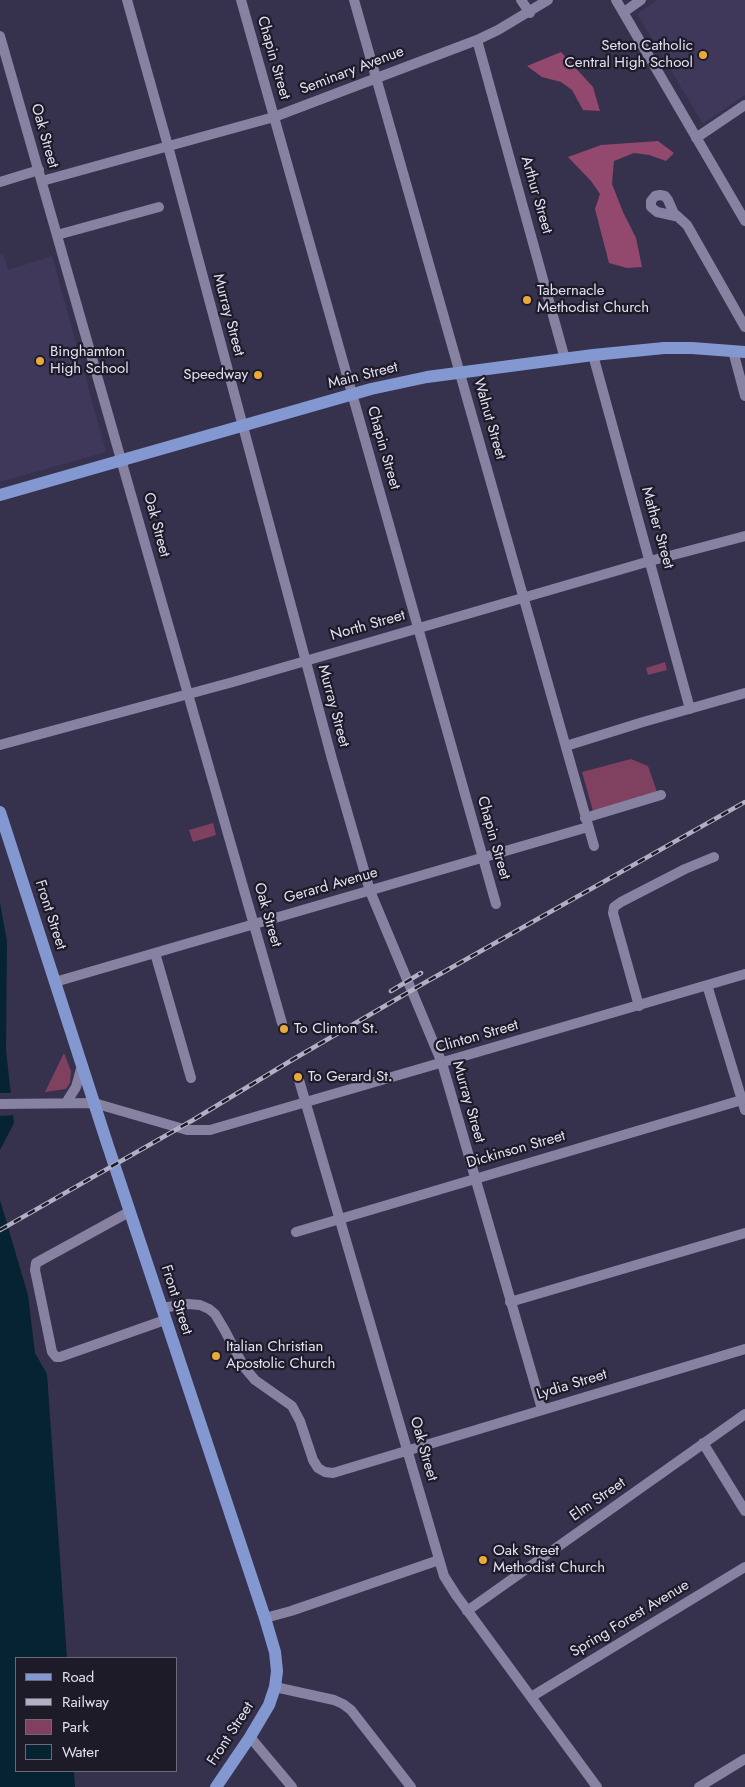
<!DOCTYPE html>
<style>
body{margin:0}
#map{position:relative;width:745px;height:1787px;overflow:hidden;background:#36314d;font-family:Jost,sans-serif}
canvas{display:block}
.legend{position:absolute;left:15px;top:1657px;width:162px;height:115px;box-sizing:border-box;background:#1d1b28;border:1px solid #6c6a79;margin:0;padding:6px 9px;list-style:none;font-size:15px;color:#e2e0f2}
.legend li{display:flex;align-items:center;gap:10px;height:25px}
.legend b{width:25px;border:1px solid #6c6a79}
</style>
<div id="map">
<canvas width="745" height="1787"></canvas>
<ul class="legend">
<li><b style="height:6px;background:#8398d1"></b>Road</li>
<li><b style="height:6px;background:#b2afc4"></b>Railway</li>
<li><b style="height:14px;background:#804160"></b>Park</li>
<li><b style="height:14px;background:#062331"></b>Water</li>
</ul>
</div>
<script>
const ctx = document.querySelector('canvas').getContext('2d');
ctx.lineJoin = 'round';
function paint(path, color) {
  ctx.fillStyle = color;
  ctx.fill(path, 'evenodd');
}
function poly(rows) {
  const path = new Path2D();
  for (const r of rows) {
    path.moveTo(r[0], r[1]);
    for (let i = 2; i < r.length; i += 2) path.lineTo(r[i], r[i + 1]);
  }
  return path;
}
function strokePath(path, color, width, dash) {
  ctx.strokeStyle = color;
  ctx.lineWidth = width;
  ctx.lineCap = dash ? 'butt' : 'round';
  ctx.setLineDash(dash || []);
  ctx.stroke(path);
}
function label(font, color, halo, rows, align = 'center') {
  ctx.font = font + ' Jost,sans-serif';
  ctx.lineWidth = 4.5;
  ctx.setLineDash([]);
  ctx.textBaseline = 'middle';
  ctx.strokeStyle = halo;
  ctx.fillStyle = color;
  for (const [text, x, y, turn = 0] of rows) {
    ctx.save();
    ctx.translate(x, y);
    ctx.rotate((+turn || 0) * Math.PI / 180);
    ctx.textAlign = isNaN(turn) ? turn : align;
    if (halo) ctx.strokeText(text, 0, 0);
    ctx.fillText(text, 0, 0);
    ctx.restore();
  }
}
paint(poly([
 [657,0,745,0,745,95,703,124,637,14],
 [3,253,8,270,52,256,106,452,0,482,0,254]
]), '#3f385a');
paint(poly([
 [665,662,667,670,648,675,646,668],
 [631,759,648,766,657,792,593,811,582,772],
 [213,823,216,835,193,842,189,830],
 [64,1053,71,1071,70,1083,66,1089,45,1092]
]), '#804160');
paint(poly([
 [561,52,593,87,600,111,583,110,572,90,561,82,542,77,527,66],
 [658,141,674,153,666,161,649,155,634,153,614,161,612,184,623,212,636,238,642,267,627,268,609,263,595,209,600,194,591,181,568,157,601,145]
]), '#93486e');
paint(poly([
 [0,903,7,941,6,1050,14,1123,0,1150],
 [0,1200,28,1295,35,1353,47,1374,67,1658,16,1658,16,1771,74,1771,75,1787,0,1787]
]), '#062331');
paint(poly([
 [0,1093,12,1093,15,1115,0,1116]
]), '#36314d');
strokePath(poly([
 [127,0,168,146,332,759,370,891,442,1063,542,1409],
 [241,0,496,904],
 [354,0,594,846],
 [521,0,530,13],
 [616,0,745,221],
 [624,12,641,0],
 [0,36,282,1023],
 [477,40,565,359],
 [696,138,745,105],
 [42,181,274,117,477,40,498,30,548,0],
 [0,182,39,170],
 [660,195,665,196,668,200,675,216,657,212,651,207,651,201,655,196,660,195],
 [676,215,687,225,745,327],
 [57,235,159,207],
 [733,351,745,396],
 [593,355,690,709],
 [0,745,233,682,650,561,745,536],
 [566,746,643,722,745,693],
 [585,818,661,795],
 [155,953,191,1078],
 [55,982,588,827],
 [707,985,745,1110],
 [639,1006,613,913,614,907,621,902,685,869,714,857],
 [299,1080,444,1576,456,1595,597,1787],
 [66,1103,76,1087,82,1065],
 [0,1104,94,1103,187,1130,210,1130,745,974],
 [129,1212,36,1263,35,1270,52,1352,56,1357,60,1357,165,1320],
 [296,1232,745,1099],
 [510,1302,745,1233],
 [161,1308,188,1304,200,1305,209,1309,215,1314,224,1329,244,1367,255,1380,292,1406,300,1421,313,1460,318,1468,325,1472,333,1473,745,1349],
 [703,1443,745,1511],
 [467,1611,745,1414],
 [265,1618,291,1611,439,1560],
 [275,1687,334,1700,343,1704,351,1710,411,1787],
 [531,1697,745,1567],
 [250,1737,292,1787],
 [699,1787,745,1759]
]), '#8882a2', 10);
strokePath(poly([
 [0,495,371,389,427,377,593,355,664,348,692,348,745,352],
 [0,812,107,1143,265,1618,275,1652,277,1671,275,1687,269,1705,250,1737,216,1787]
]), '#8398d1', 12);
const rail = poly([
 [391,991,421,973],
 [0,1230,193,1120,292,1060,426,982,745,802]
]);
strokePath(rail, '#b2afc4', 4.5);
strokePath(rail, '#1d1b28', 2.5, [8]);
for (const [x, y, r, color] of [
 [703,55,5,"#eaaa39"],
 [527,300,5,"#eaaa39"],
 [40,361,5,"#eaaa39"],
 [258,375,5,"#eaaa39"],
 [284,1029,5,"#eaaa39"],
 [298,1077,5,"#eaaa39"],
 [216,1356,5,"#eaaa39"],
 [483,1560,5,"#eaaa39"]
]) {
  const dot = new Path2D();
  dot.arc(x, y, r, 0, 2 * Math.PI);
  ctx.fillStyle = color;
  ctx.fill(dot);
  strokePath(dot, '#1d1b28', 2);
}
label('15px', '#e2e0f2', '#1d1b28', [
 ["Seton Catholic",693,46,"right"],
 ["Central High School",693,63,"right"],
 ["Tabernacle",537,291],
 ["Methodist Church",537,308],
 ["Binghamton",50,352],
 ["High School",50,369],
 ["Speedway",248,375,"right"],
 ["To Clinton St.",294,1029],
 ["To Gerard St.",308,1077],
 ["Italian Christian",226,1347],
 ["Apostolic Church",226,1364],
 ["Oak Street",493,1551],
 ["Methodist Church",493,1568]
], 'left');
label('15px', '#e2e0f2', '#1d1b28', [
 ["Chapin Street",273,58,74],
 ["Seminary Avenue",352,71,-21],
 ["Oak Street",44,136,74],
 ["Arthur Street",536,195,74],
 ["Murray Street",228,315,75],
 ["Main Street",363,376,-14],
 ["Walnut Street",489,419,74],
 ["Chapin Street",383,448,74],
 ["Oak Street",156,525,75],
 ["Mather Street",657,528,74],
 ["North Street",368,626,-16],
 ["Murray Street",333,706,75],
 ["Chapin Street",493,838,74],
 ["Gerard Avenue",331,886,-16],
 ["Front Street",50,915,72],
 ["Oak Street",267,915,74],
 ["Clinton Street",477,1037,-16],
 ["Murray Street",468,1102,74],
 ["Dickinson Street",516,1150,-16],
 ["Front Street",176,1300,72],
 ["Lydia Street",572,1385,-17],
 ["Oak Street",423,1449,74],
 ["Elm Street",598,1500,-35],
 ["Spring Forest Avenue",630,1619,-31],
 ["Front Street",231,1734,-57]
]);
</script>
